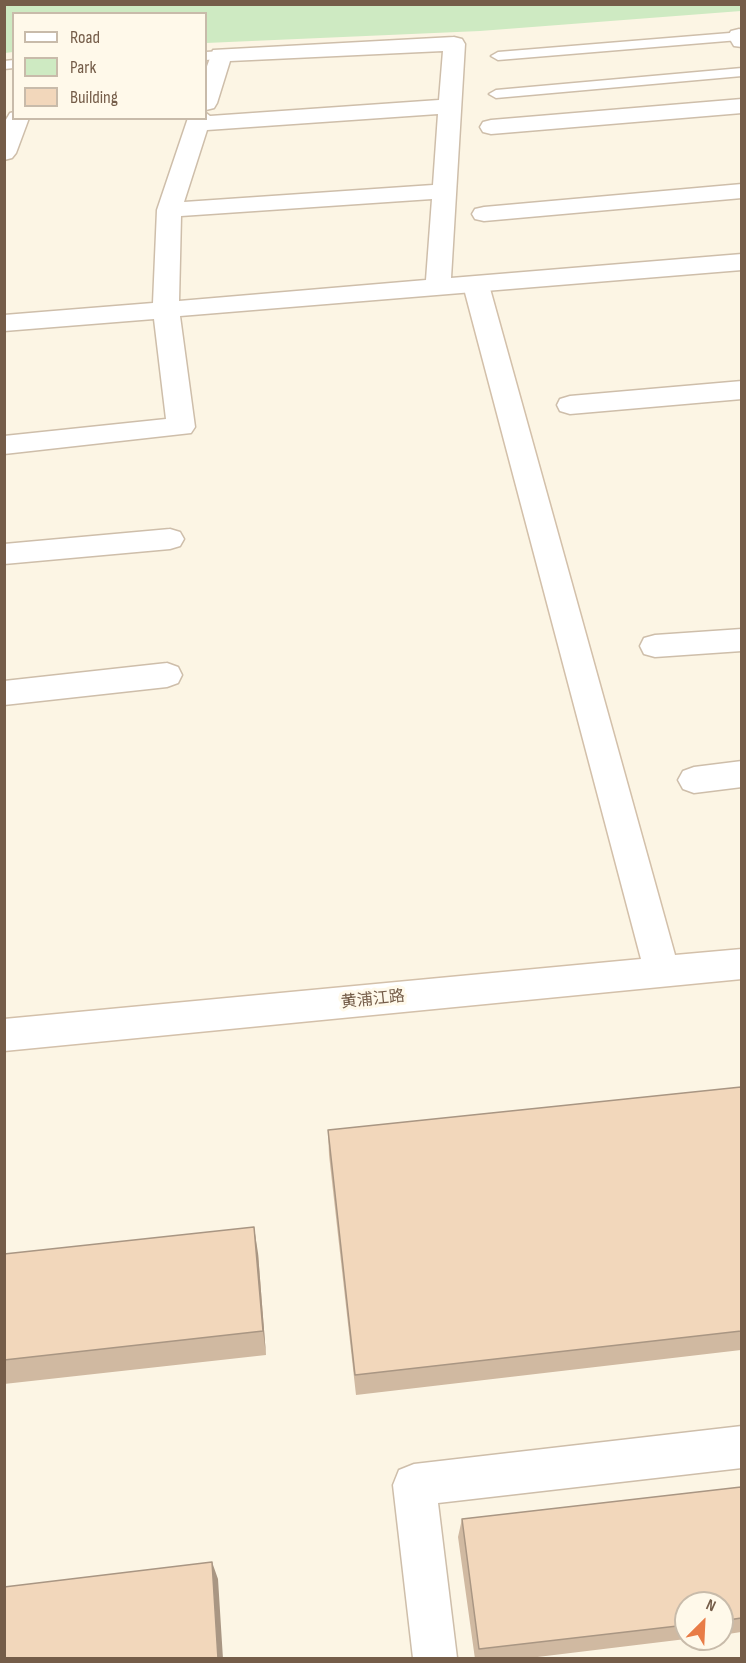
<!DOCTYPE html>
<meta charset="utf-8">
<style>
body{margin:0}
#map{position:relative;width:746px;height:1663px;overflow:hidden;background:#fcf5e4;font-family:"Sofia Sans Condensed",sans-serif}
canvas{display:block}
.frame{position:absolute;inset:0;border:6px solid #755d49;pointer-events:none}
.legend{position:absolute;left:12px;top:12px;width:195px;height:108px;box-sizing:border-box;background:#fff9ea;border:2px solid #c8bbaa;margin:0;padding:8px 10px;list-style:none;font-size:18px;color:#755d49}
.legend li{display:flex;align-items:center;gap:12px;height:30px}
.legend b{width:30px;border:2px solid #c8bbaa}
.north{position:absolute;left:674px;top:1591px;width:60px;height:60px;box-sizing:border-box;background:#fff9ea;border:2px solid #c8bbaa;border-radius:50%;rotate:24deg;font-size:16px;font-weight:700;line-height:24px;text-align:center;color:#755d49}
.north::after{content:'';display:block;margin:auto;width:21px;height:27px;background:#e87c47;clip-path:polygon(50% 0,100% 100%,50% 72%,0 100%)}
</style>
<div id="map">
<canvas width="746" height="1663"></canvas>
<div class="frame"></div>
<ul class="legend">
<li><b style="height:8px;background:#fff"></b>Road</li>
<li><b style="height:16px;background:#ceeac2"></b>Park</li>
<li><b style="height:16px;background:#f2d7bb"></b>Building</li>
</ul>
<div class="north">N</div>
</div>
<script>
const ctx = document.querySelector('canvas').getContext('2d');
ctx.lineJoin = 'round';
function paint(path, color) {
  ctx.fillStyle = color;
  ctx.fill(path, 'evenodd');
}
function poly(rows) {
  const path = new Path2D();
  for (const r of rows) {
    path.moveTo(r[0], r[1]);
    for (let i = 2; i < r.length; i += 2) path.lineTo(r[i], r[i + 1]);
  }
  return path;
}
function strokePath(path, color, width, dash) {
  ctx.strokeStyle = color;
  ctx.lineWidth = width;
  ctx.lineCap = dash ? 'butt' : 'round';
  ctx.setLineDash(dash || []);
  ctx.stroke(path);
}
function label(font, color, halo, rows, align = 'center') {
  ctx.font = font + ' "Sofia Sans Condensed","Noto Sans SC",sans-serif';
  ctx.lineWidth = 6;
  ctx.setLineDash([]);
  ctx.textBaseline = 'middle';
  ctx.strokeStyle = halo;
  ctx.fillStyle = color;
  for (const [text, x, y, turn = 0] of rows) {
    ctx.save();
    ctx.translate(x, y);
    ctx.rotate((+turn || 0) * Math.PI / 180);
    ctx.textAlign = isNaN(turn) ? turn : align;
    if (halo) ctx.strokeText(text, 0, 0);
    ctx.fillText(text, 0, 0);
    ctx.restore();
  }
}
paint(poly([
 [741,4,741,11,480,31,206,43,206,14,14,14,13,52,5,53,5,5]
]), '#ceeac2');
const lane = poly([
 [742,32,742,40,739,40,498,60,491,56,498,52,742,32],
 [221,51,226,52,228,55,226,58,206,60,206,52,221,51],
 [14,60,14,68,4,69,4,61,14,60],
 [742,68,742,76,496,98,489,94,496,90,742,68]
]);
const street = poly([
 [739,29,742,30,742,47,734,46,728,36,731,31,739,29],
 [454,37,462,39,465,44,451,278,742,254,742,270,180,316,195,427,191,433,4,454,4,436,166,419,154,319,4,331,4,315,153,303,157,210,188,118,206,118,206,113,210,116,439,100,443,51,230,61,217,103,214,108,206,110,206,69,213,50,454,37],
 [438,114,433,185,184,202,207,130,438,114],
 [432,199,426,280,179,301,181,216,432,199],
 [742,99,742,113,491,134,483,132,480,127,483,122,491,120,742,99],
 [14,112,14,118,29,118,16,153,12,158,4,160,4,123,10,113,14,112],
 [742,184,742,198,484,221,475,219,472,214,475,209,484,207,742,184],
 [742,381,742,399,570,414,560,411,557,405,560,399,570,396,742,381],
 [170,529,180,532,184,539,180,546,170,549,4,564,4,544,170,529],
 [742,629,742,651,655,657,644,654,640,646,644,638,655,635,742,629],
 [167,663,178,667,182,675,178,683,167,687,4,705,4,681,167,663],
 [742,761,742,787,694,793,683,789,678,780,683,771,694,767,742,761],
 [742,1426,742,1468,438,1503,457,1658,413,1658,393,1485,399,1470,414,1464,742,1426]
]);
const secondary = poly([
 [476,277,485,279,489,285,675,955,742,949,742,979,4,1051,4,1019,641,959,463,285,467,279,476,277]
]);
strokePath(lane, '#cebeaa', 3);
strokePath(street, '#cebeaa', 3);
strokePath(secondary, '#d3c0aa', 3);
paint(lane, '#fff');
paint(street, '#fff');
paint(secondary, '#fff');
paint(poly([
 [741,1087,741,1350,356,1395,329,1155,328,1130],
 [258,1253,266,1355,4,1384,4,1254],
 [741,1487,741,1632,722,1635,722,1603,686,1603,686,1639,521,1659,475,1659,458,1537,462,1519]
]), '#d0b9a1');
paint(poly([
 [254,1227,258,1253,266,1355,263,1331],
 [212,1562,218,1579,223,1659,218,1659]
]), '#a99683');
const building = poly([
 [741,1087,741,1331,355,1375,328,1130,741,1087],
 [254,1227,263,1331,4,1360,4,1254,254,1227],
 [741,1487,741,1618,722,1621,722,1603,686,1603,686,1625,479,1649,462,1519,741,1487],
 [212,1562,218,1659,4,1659,4,1587,212,1562]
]);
paint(building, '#f2d7bb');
strokePath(building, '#a99683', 1.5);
label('16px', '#755d49', '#fff9ea', [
 ["黄浦江路",373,1000,-6]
]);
</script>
